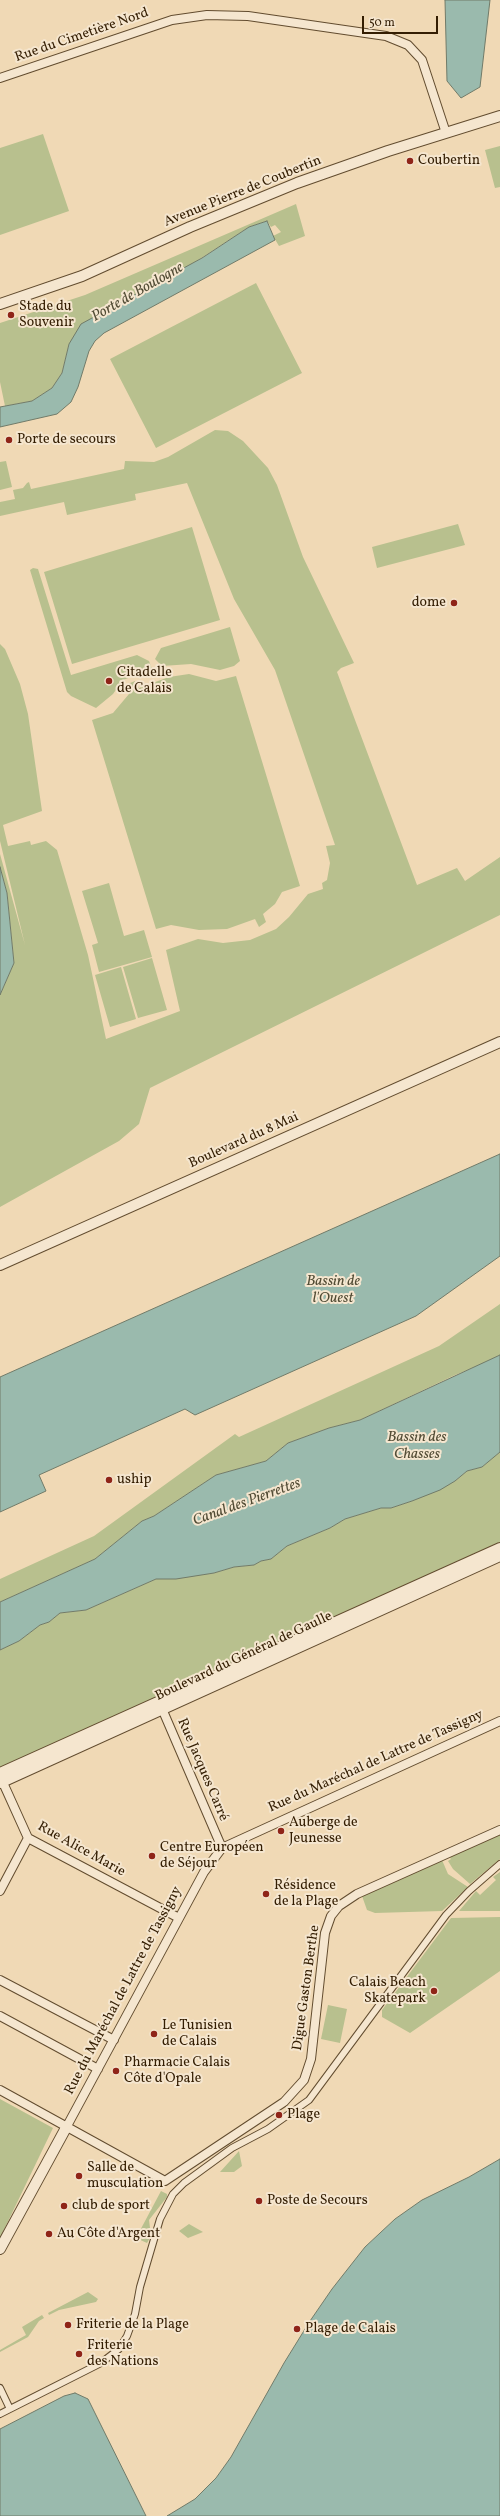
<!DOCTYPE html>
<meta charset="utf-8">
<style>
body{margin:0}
#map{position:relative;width:500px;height:2516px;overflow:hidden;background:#f0d9b5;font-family:Vollkorn,serif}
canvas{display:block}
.scale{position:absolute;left:362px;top:16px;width:76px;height:18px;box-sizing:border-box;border:2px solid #331d02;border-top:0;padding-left:5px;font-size:12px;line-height:14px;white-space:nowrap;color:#331d02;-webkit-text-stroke:3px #f5e6cf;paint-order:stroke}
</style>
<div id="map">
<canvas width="500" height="2516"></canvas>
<div class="scale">50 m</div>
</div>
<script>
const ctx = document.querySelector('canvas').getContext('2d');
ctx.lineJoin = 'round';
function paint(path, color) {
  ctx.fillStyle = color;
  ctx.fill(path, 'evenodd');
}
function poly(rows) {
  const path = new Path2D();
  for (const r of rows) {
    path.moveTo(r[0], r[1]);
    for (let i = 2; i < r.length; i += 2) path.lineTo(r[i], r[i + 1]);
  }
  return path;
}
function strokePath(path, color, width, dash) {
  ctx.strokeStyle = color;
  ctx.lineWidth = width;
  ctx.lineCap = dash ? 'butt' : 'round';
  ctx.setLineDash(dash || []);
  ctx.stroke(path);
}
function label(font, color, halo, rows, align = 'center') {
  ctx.font = font + ' Vollkorn,serif';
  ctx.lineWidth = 4;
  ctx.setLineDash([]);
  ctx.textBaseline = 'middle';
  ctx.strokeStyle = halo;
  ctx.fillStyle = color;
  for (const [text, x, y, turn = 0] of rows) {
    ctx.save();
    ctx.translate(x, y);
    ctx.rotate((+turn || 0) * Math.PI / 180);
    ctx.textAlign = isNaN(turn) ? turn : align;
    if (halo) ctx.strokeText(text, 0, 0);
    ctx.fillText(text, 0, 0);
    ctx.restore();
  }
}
paint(poly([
 [43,134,69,211,0,235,0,148],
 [500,146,500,187,495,188,485,150],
 [296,204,305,236,279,246,273,236,281,232,275,225,271,227,267,221,249,227,69,344,62,373,52,388,32,401,5,406,0,382,0,323,85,295],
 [256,283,302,373,156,448,110,359],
 [215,430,228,431,243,441,268,468,277,485,303,557,354,663,341,668,337,672,417,885,457,868,465,881,500,857,500,915,150,1088,139,1124,119,1141,0,1207,0,995,14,963,7,893,0,867,0,854,25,945,0,841,0,644,5,649,20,684,28,714,42,811,3,825,8,846,30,841,31,845,46,841,57,850,88,955,106,1039,180,1011,166,950,198,939,223,943,250,940,276,929,289,917,308,894,323,889,322,883,327,880,330,863,326,846,335,845,275,670,234,599,187,483,135,494,136,500,67,515,64,502,0,516,0,502,15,499,13,490,23,488,27,483,29,482,31,489,124,469,125,461,154,462,168,457],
 [6,461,12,487,0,490,0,462],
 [458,524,465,545,377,568,372,547],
 [192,527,220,620,72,664,44,572],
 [33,568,38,569,71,675,137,655,149,661,152,669,123,680,113,694,96,708,71,696,67,692,30,570],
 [230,627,240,661,234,666,220,670,191,664,162,666,155,659,161,648],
 [189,674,216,681,236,676,300,886,282,892,275,904,263,914,266,922,259,927,255,919,227,929,199,930,171,925,156,929,92,720,113,713,129,694,125,685,135,681,139,688,169,677],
 [109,883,124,936,144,930,152,957,99,972,92,945,98,943,82,891],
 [152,958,167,1010,138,1018,123,967],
 [121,967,136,1019,110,1027,95,975],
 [500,1304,500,1355,490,1361,455,1375,360,1420,329,1428,288,1443,266,1461,216,1475,154,1516,142,1521,95,1559,0,1602,0,1579,94,1536,235,1434,239,1437,439,1346],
 [500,1452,500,1542,0,1768,0,1650,19,1641,40,1625,49,1622,60,1613,86,1610,156,1579,214,1573,234,1567,254,1565,261,1561,271,1559,287,1546,330,1528,345,1519,381,1508,391,1508,412,1501,455,1481,467,1471,482,1467],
 [500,1834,500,1859,470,1884,453,1869,448,1861,451,1859,449,1856],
 [442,1860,448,1874,468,1887,442,1911,375,1913,367,1910,362,1896],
 [500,1872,500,1911,459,1911,476,1891,480,1895,496,1880,493,1877],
 [500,1917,500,1971,410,2033,382,2017,382,2010,451,1918],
 [328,2005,347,2009,340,2043,321,2039],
 [0,2099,53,2128,0,2238],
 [239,2151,242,2166,234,2172,220,2172],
 [161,2191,167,2194,167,2197,149,2220,151,2236,147,2243,136,2238],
 [189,2224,203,2232,188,2238,179,2231],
 [88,2292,98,2299,96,2302,59,2310,49,2315,48,2313],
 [42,2315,44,2318,39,2321,28,2337,0,2352,0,2350,26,2335,22,2327]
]), '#b8c08e');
const water = poly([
 [445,0,490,0,480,87,461,98,447,81,445,0],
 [267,221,275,240,104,333,95,341,89,351,78,387,71,402,57,414,0,427,0,407,32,401,52,388,62,373,69,344,81,324,202,258,249,227,267,221],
 [0,867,7,893,14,963,0,995,0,867],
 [500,1154,500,1256,416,1316,195,1415,185,1409,39,1475,46,1491,0,1512,0,1377,500,1154],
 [500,1355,500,1452,482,1467,467,1471,455,1481,440,1490,412,1501,391,1508,381,1508,345,1519,330,1528,287,1546,271,1559,261,1561,254,1565,234,1567,214,1573,176,1579,156,1579,86,1610,60,1613,49,1622,40,1625,19,1641,0,1650,0,1602,95,1559,142,1521,154,1516,216,1475,266,1461,288,1443,329,1428,360,1420,500,1355],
 [500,2159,500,2516,167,2516,195,2499,216,2478,231,2457,284,2363,310,2321,332,2289,365,2247,395,2219,422,2200,469,2177,500,2159],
 [75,2393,88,2399,146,2516,0,2516,0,2429,64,2396,75,2393]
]);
paint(water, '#9abaad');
strokePath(water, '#717b69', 1);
const pedestrian = poly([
 [0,2388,10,2409],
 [0,2414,101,2363,119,2349,127,2336,135,2314,140,2287,160,2219,173,2194,184,2183,232,2148,268,2129,309,2100,446,1915,469,1891,500,1864]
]);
const minor = poly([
 [0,78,172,20,207,15,248,16,386,36,408,45,422,60,446,133],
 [160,1704,222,1848],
 [0,1776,28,1838,179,1918],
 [0,1891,28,1838],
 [0,1980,114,2040],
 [0,2016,98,2069],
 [0,2090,165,2181,284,2102,304,2080,311,2059,325,1933,331,1916,339,1906,357,1894,500,1830],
 [67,2126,204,1872,222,1848,500,1721]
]);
const tertiary = poly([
 [0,304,82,276,190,227,297,183,388,151,500,116],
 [0,1265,500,1042],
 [0,1773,500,1548],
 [0,1783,500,1556],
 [0,2249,67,2126]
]);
strokePath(pedestrian, '#624c2f', 8);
strokePath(minor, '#624c2f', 10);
strokePath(tertiary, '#624c2f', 12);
strokePath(pedestrian, '#f5e6cf', 6);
strokePath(minor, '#f5e6cf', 8);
strokePath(tertiary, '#f5e6cf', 10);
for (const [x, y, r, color] of [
 [410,161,4,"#8f2418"],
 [11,315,4,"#8f2418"],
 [9,440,4,"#8f2418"],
 [454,603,4,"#8f2418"],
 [109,681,4,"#8f2418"],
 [109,1480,4,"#8f2418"],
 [281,1831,4,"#8f2418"],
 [152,1856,4,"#8f2418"],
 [266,1894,4,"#8f2418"],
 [434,1991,4,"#8f2418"],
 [154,2034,4,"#8f2418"],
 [116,2071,4,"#8f2418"],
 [279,2115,4,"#8f2418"],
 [79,2176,4,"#8f2418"],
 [259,2201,4,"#8f2418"],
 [64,2206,4,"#8f2418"],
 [49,2234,4,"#8f2418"],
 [68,2325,4,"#8f2418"],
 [297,2329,4,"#8f2418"],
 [79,2354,4,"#8f2418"]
]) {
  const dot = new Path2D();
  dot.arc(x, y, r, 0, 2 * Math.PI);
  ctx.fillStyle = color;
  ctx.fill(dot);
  strokePath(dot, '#f5e6cf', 1.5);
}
label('14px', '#331d02', '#f5e6cf', [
 ["Rue du Cimetière Nord",82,36,-19],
 ["Avenue Pierre de Coubertin",243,192,-22],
 ["Boulevard du 8 Mai",244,1141,-24],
 ["Boulevard du Général de Gaulle",244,1657,-25],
 ["Rue du Maréchal de Lattre de Tassigny",376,1762,-24],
 ["Rue Jacques Carré",202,1770,67],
 ["Rue Alice Marie",81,1850,29],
 ["Digue Gaston Berthe",307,1988,-82],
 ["Rue du Maréchal de Lattre de Tassigny",124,1991,-62]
]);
label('14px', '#331d02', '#f5e6cf', [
 ["Coubertin",418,161],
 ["Stade du",19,307],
 ["Souvenir",19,323],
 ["Porte de secours",17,440],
 ["dome",446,603,"right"],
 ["Citadelle",117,673],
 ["de Calais",117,689],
 ["uship",117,1480],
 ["Auberge de",289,1823],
 ["Jeunesse",289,1839],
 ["Centre Européen",160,1848],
 ["de Séjour",160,1864],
 ["Résidence",274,1886],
 ["de la Plage",274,1902],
 ["Calais Beach",426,1983,"right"],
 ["Skatepark",426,1999,"right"],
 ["Le Tunisien",162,2026],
 ["de Calais",162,2042],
 ["Pharmacie Calais",124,2063],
 ["Côte d'Opale",124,2079],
 ["Plage",287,2115],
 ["Salle de",87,2168],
 ["musculation",87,2184],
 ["Poste de Secours",267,2201],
 ["club de sport",72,2206],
 ["Au Côte d'Argent",57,2234],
 ["Friterie de la Plage",76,2325],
 ["Plage de Calais",305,2329],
 ["Friterie",87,2346],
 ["des Nations",87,2362]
], 'left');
label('italic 15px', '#524c35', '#f5e6cf', [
 ["Porte de Boulogne",138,293,-30],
 ["Bassin de",333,1282],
 ["l'Ouest",333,1299],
 ["Bassin des",417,1438],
 ["Chasses",417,1455],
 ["Canal des Pierrettes",247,1503,-20]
]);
</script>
